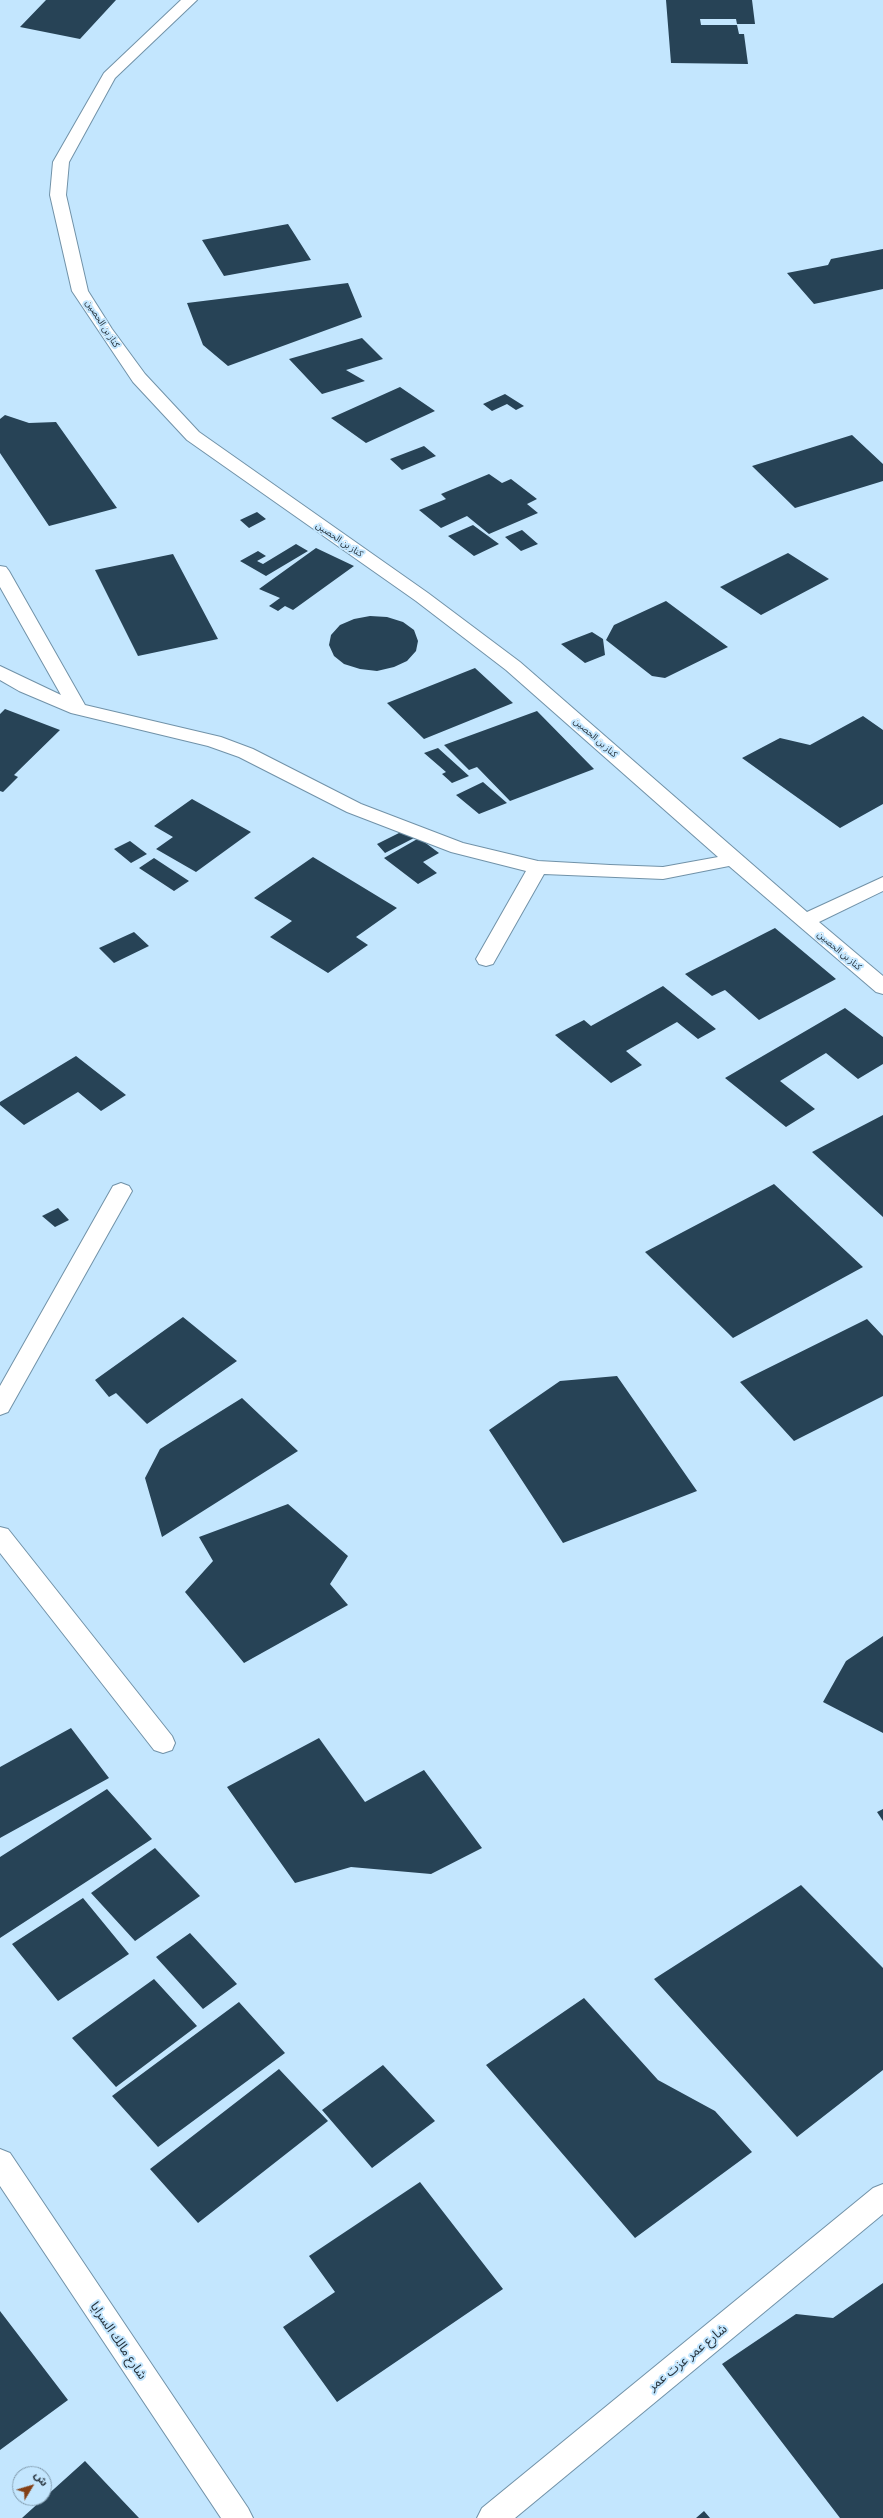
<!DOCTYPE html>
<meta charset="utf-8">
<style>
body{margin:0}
#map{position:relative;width:883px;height:2518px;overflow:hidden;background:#c3e6fe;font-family:Signika,"Noto Sans Arabic",sans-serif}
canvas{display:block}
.north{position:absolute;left:12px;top:2466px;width:40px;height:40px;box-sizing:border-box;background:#c3e6fe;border:1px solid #849eb1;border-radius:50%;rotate:52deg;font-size:11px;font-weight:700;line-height:16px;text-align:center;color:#26333d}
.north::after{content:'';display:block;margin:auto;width:14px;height:18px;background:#844016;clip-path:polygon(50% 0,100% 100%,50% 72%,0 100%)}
</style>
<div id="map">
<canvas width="883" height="2518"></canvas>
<div class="north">ش</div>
</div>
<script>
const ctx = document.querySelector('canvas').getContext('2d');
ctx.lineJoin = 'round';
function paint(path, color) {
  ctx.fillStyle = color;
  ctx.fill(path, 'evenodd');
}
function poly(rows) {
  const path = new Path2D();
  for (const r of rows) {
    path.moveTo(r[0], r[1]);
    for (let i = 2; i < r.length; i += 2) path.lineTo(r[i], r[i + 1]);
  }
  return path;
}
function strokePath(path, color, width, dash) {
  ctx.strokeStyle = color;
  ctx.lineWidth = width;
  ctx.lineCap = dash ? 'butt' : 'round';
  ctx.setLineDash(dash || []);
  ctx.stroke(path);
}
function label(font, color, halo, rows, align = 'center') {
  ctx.font = font + ' Signika,"Noto Sans Arabic",sans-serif';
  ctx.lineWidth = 4;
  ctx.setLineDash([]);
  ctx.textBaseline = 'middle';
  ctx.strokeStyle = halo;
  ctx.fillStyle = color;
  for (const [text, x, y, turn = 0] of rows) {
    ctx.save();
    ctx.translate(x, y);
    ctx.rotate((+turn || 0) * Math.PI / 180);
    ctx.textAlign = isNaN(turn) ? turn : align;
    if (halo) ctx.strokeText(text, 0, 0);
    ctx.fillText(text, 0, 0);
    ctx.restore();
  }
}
paint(poly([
 [46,0,116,0,80,39,20,27],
 [666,0,752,0,755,24,737,24,736,19,700,19,701,25,737,25,739,34,744,34,748,64,671,63],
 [288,224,311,260,224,276,202,240],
 [883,249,883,289,814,304,787,273,828,265,831,259],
 [348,283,362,317,228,366,203,345,187,303],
 [362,338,383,359,346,370,365,381,322,394,289,359],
 [400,387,435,411,366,443,331,418],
 [505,394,524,406,516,410,507,404,492,411,483,404],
 [5,415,29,423,56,422,117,508,49,526,0,453,0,419],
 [852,435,883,464,883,481,795,508,752,466],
 [424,446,436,456,402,470,390,459],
 [489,474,502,483,511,479,537,499,527,504,538,513,489,534,467,516,441,528,419,510,446,499,441,494],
 [257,512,266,519,249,528,240,520],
 [473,525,499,544,474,556,448,536],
 [522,530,538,544,521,551,505,537],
 [296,544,308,551,266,576,240,561,258,551,266,556,257,561,263,564],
 [316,548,354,566,293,610,285,606,278,611,269,606,280,598,259,589],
 [788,553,829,579,761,615,720,587],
 [173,554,218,639,138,656,95,570],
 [666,601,728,647,665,678,652,676,606,640,614,625],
 [370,616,387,617,403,622,414,630,418,641,416,651,407,661,394,667,377,671,360,669,344,664,334,656,329,645,331,635,340,625,354,619],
 [592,632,603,639,605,655,585,663,561,644],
 [475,668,513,703,424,739,387,703],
 [5,709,60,730,14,775,18,777,3,792,0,791,0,714],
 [537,711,594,769,510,801,477,767,469,770,444,745],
 [863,716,883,730,883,804,840,828,742,758,780,738,810,745],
 [438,748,469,776,452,783,442,774,446,772,424,753],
 [483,782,507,803,479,814,456,795],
 [192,799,251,832,196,872,156,849,173,837,154,826],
 [405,830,414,838,385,853,377,844],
 [419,838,439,853,423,862,437,873,418,884,384,858],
 [130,841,147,854,131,863,114,849],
 [313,857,397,908,356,937,368,945,328,973,270,937,292,921,254,898],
 [154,858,189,881,174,891,139,868],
 [775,928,836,979,759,1020,725,990,712,996,685,974],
 [134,932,149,946,114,963,99,948],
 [663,986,716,1029,698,1039,677,1022,626,1051,642,1065,611,1083,555,1035,584,1020,591,1026],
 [845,1008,883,1037,883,1064,858,1079,826,1053,780,1081,815,1109,786,1127,725,1078],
 [76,1056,126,1095,101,1111,78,1092,24,1125,0,1105,0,1102],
 [883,1115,883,1217,812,1152],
 [774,1184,863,1267,733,1338,645,1252],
 [58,1208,69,1220,55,1227,42,1216],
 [183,1317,237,1361,147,1424,116,1393,109,1397,95,1380],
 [867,1319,883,1336,883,1396,794,1441,740,1382],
 [617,1376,697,1491,563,1543,489,1430,560,1381],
 [242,1398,298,1451,162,1537,145,1478,160,1449],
 [288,1504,348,1556,330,1584,348,1605,244,1663,185,1592,213,1561,199,1537],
 [883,1636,883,1733,823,1702,846,1661],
 [71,1728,109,1778,0,1838,0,1767],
 [319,1738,365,1802,424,1770,482,1848,431,1874,351,1867,295,1883,227,1787],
 [107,1789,152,1839,0,1938,0,1857],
 [883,1809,883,1821,877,1812],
 [155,1848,200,1896,135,1941,91,1893],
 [801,1885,883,1968,883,2070,797,2137,654,1979],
 [83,1898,129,1954,58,2001,12,1944],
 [190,1933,237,1984,203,2009,156,1957],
 [154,1979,197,2026,116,2087,72,2038],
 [584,1998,658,2080,715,2111,752,2152,635,2238,486,2065],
 [239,2002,285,2053,158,2147,112,2096],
 [383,2065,435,2121,372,2168,322,2110],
 [279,2069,328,2121,198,2223,150,2169],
 [420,2182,503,2289,337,2402,283,2327,335,2292,309,2256],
 [883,2283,883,2518,840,2518,722,2364,796,2314,833,2318],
 [0,2311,68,2400,0,2450],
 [85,2461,139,2518,22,2518,44,2498],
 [704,2511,710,2518,696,2518]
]), '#274356');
const minor = poly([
 [181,0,197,0,115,78,69,162,66,195,88,291,112,329,145,374,199,432,428,593,520,662,807,912,883,877,883,891,819,922,883,976,883,994,876,992,729,866,663,879,544,874,493,964,486,966,479,964,476,959,526,871,451,852,347,812,239,757,208,746,71,713,19,691,0,680,0,666,61,695,0,587,0,566,6,567,9,571,85,705,221,737,253,749,361,804,463,843,538,861,610,865,663,867,718,857,506,670,416,601,187,440,133,382,72,291,50,195,53,162,104,73,181,0],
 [121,1183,129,1186,132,1191,8,1412,0,1415,0,1386,113,1186,121,1183],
 [0,1527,8,1529,172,1736,175,1743,172,1750,163,1753,154,1750,0,1553,0,1527],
 [0,2149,10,2153,248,2508,253,2518,221,2518,0,2186,0,2149],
 [883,2184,883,2214,515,2518,477,2518,482,2508,873,2188,883,2184]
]);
strokePath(minor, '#7192a8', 2);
paint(minor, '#fff');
label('9px', '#26333d', '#c3e6fe', [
 ["كناز بن الحصين",102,324,57],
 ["كناز بن الحصين",339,540,34],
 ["كناز بن الحصين",595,738,41],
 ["كناز بن الحصين",839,951,40]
]);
label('13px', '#26333d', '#c3e6fe', [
 ["شارع مالك السرايا",118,2341,56],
 ["شارع عمر عزت عمر",688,2358,-39]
]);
</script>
